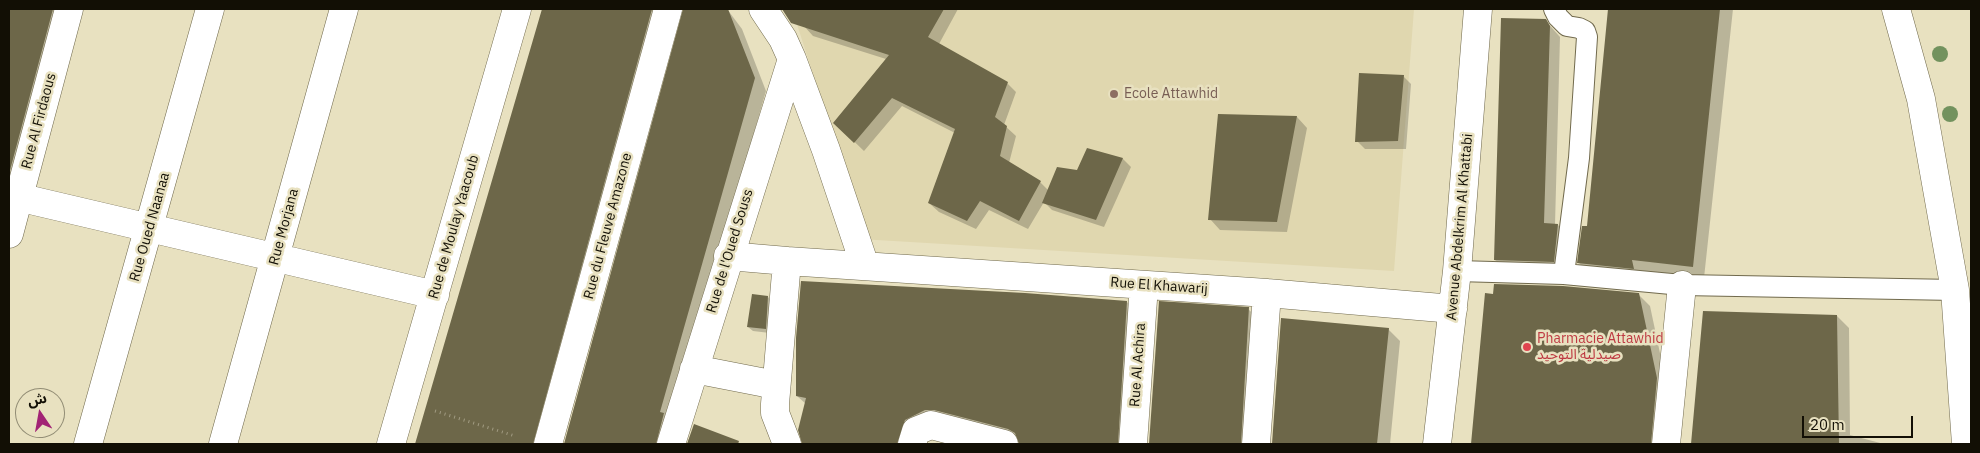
<!DOCTYPE html>
<meta charset="utf-8">
<style>
body{margin:0}
#map{position:relative;width:1980px;height:453px;overflow:hidden;background:#e8e1c0;font-family:"IBM Plex Sans","Noto Sans Arabic",sans-serif}
canvas{display:block}
.frame{position:absolute;inset:0;border:10px solid #120f05;pointer-events:none}
.north{position:absolute;left:15px;top:388px;width:50px;height:50px;box-sizing:border-box;background:#e8e1c0;border:1px solid #928d75;border-radius:50%;rotate:348deg;font-size:14px;font-weight:700;line-height:20px;text-align:center;color:#120f05}
.north::after{content:'';display:block;margin:auto;width:18px;height:22px;background:#a22375;clip-path:polygon(50% 0,100% 100%,50% 72%,0 100%)}
.scale{position:absolute;left:1802px;top:416px;width:111px;height:22px;box-sizing:border-box;border:2px solid #120f05;border-top:0;padding-left:6px;font-size:15px;line-height:18px;white-space:nowrap;color:#120f05;-webkit-text-stroke:4px #e8e1c0;paint-order:stroke}
</style>
<div id="map">
<canvas width="1980" height="453"></canvas>
<div class="frame"></div>
<div class="north">ش</div>
<div class="scale">20 m</div>
</div>
<script>
const ctx = document.querySelector('canvas').getContext('2d');
ctx.lineJoin = 'round';
function paint(path, color) {
  ctx.fillStyle = color;
  ctx.fill(path, 'evenodd');
}
function poly(rows) {
  const path = new Path2D();
  for (const r of rows) {
    path.moveTo(r[0], r[1]);
    for (let i = 2; i < r.length; i += 2) path.lineTo(r[i], r[i + 1]);
  }
  return path;
}
function strokePath(path, color, width, dash) {
  ctx.strokeStyle = color;
  ctx.lineWidth = width;
  ctx.lineCap = dash ? 'butt' : 'round';
  ctx.setLineDash(dash || []);
  ctx.stroke(path);
}
function label(font, color, halo, rows, align = 'center') {
  ctx.font = font + ' "IBM Plex Sans","Noto Sans Arabic",sans-serif';
  ctx.lineWidth = 5;
  ctx.setLineDash([]);
  ctx.textBaseline = 'middle';
  ctx.strokeStyle = halo;
  ctx.fillStyle = color;
  for (const [text, x, y, turn = 0] of rows) {
    ctx.save();
    ctx.translate(x, y);
    ctx.rotate((+turn || 0) * Math.PI / 180);
    ctx.textAlign = isNaN(turn) ? turn : align;
    if (halo) ctx.strokeText(text, 0, 0);
    ctx.fillText(text, 0, 0);
    ctx.restore();
  }
}
paint(poly([
 [792,9,1414,9,1394,271,860,239,847,179]
]), '#e0d7af');
paint(poly([
 [9,9,71,9,9,197],
 [543,9,670,9,546,444,416,444],
 [684,9,727,9,742,29,766,91,671,422,671,444,565,444],
 [812,9,958,9,939,44,1007,83,1016,92,1004,125,1016,136,1009,163,1040,182,1049,191,1077,171,1088,149,1123,159,1131,167,1104,227,1052,210,1044,202,1028,229,989,210,976,229,939,212,929,203,955,133,902,106,864,151,835,123,886,59,813,36,804,26],
 [1609,9,1733,9,1704,278,1590,275,1579,263,1589,227],
 [1545,20,1560,37,1555,225,1558,225,1568,236,1564,272,1506,270,1495,260],
 [1403,76,1411,84,1406,149,1365,149,1357,141],
 [1219,115,1297,117,1307,128,1287,232,1220,230,1210,219],
 [1638,294,1650,306,1668,391,1664,444,1473,444,1486,295],
 [768,297,772,302,770,333,753,331,748,327],
 [1127,302,1138,314,1129,444,1020,444,1020,440,948,421,911,444,803,444,800,430,806,404,797,396],
 [1160,303,1248,309,1260,320,1252,444,1150,444],
 [1704,312,1837,316,1849,328,1850,435,1884,444,1693,444],
 [1282,319,1388,329,1400,341,1390,444,1273,444],
 [694,426,742,444,687,444]
]), '#0003');
paint(poly([
 [9,9,53,9,9,174],
 [542,9,652,9,533,444,415,444],
 [683,9,728,9,755,78,660,412,664,413,656,444,564,444],
 [782,9,944,9,928,37,1008,82,995,117,1007,126,1000,156,1041,181,1019,221,980,201,967,221,928,203,955,129,892,98,854,143,833,123,889,55,791,23],
 [1608,9,1720,9,1693,267,1632,260,1634,269,1577,263,1582,226,1587,226],
 [1501,18,1546,19,1550,26,1544,223,1558,224,1554,262,1494,260],
 [1359,73,1404,75,1398,141,1355,142],
 [1218,114,1297,116,1277,222,1208,220],
 [1087,148,1123,158,1096,220,1042,203,1057,167,1077,170],
 [801,281,1025,293,1127,301,1118,444,1019,444,1015,433,1008,429,934,410,925,410,905,420,897,444,802,444,798,430,806,398,796,396,796,338],
 [1494,284,1563,286,1639,293,1657,378,1651,444,1471,444,1485,293,1493,294],
 [752,294,768,296,766,329,747,327],
 [1159,301,1249,307,1241,444,1149,444],
 [1703,311,1837,315,1839,444,1691,444],
 [1281,318,1389,328,1377,444,1272,444],
 [694,424,739,441,738,444,687,444]
]), '#6d6749');
const service = poly([
 [1554,9,1558,17,1567,26,1579,28,1585,31,1587,37,1579,158,1564,274],
 [1457,271,1564,274,1682,285,1955,290]
]);
const minor = poly([
 [763,9,783,39,792,59,826,150,865,266],
 [1896,9,1921,99,1955,290,1966,444],
 [9,195,435,295],
 [9,234,69,9],
 [728,256,787,261],
 [694,369,776,385],
 [88,444,210,9],
 [223,444,344,9],
 [391,444,517,9],
 [548,444,668,9],
 [671,444,792,59],
 [787,444,775,413,775,404,787,261,1267,293,1453,309],
 [912,444,916,431,931,425,1004,444],
 [1133,444,1144,285],
 [1256,444,1267,293],
 [1437,444,1457,271,1478,9],
 [1666,444,1682,285]
]);
strokePath(service, '#716a4d', 22);
strokePath(minor, '#716a4d', 29);
strokePath(poly([
 [435,411,515,436]
]), '#a19b82', 3, [1, 4]);
strokePath(service, '#fff', 20);
strokePath(minor, '#fff', 28);
ctx.fillStyle = '#72925e';
for (const [x, y] of [
 [1940,54],
 [1950,114]
]) {
  ctx.beginPath();
  ctx.arc(x, y, 8, 0, 2 * Math.PI);
  ctx.fill();
}
for (const [x, y, r, color] of [
 [1114,94,5,"#8d6e63"],
 [1527,347,5,"#e0444e"]
]) {
  const dot = new Path2D();
  dot.arc(x, y, r, 0, 2 * Math.PI);
  ctx.fillStyle = color;
  ctx.fill(dot);
  strokePath(dot, '#e8e1c0', 2);
}
label('14px', '#785e54', '#e8e1c0', [
 ["Ecole Attawhid",1124,94]
], 'left');
label('14px', '#120f05', '#e8e1c0', [
 ["Rue Al Firdaous",39,121,-75],
 ["Rue du Fleuve Amazone",608,226,-75],
 ["Rue Oued Naanaa",150,227,-74],
 ["Rue Morjana",284,227,-75],
 ["Rue de Moulay Yaacoub",454,227,-74],
 ["Avenue Abdelkrim Al Khattabi",1460,227,-85],
 ["Rue de l'Oued Souss",730,251,-73],
 ["Rue El Khawarij",1159,286,4],
 ["Rue Al Achira",1138,365,-86]
]);
label('14px', '#be3a42', '#e8e1c0', [
 ["Pharmacie Attawhid",1537,339],
 ["صيدلية التوحيد",1537,355]
], 'left');
</script>
